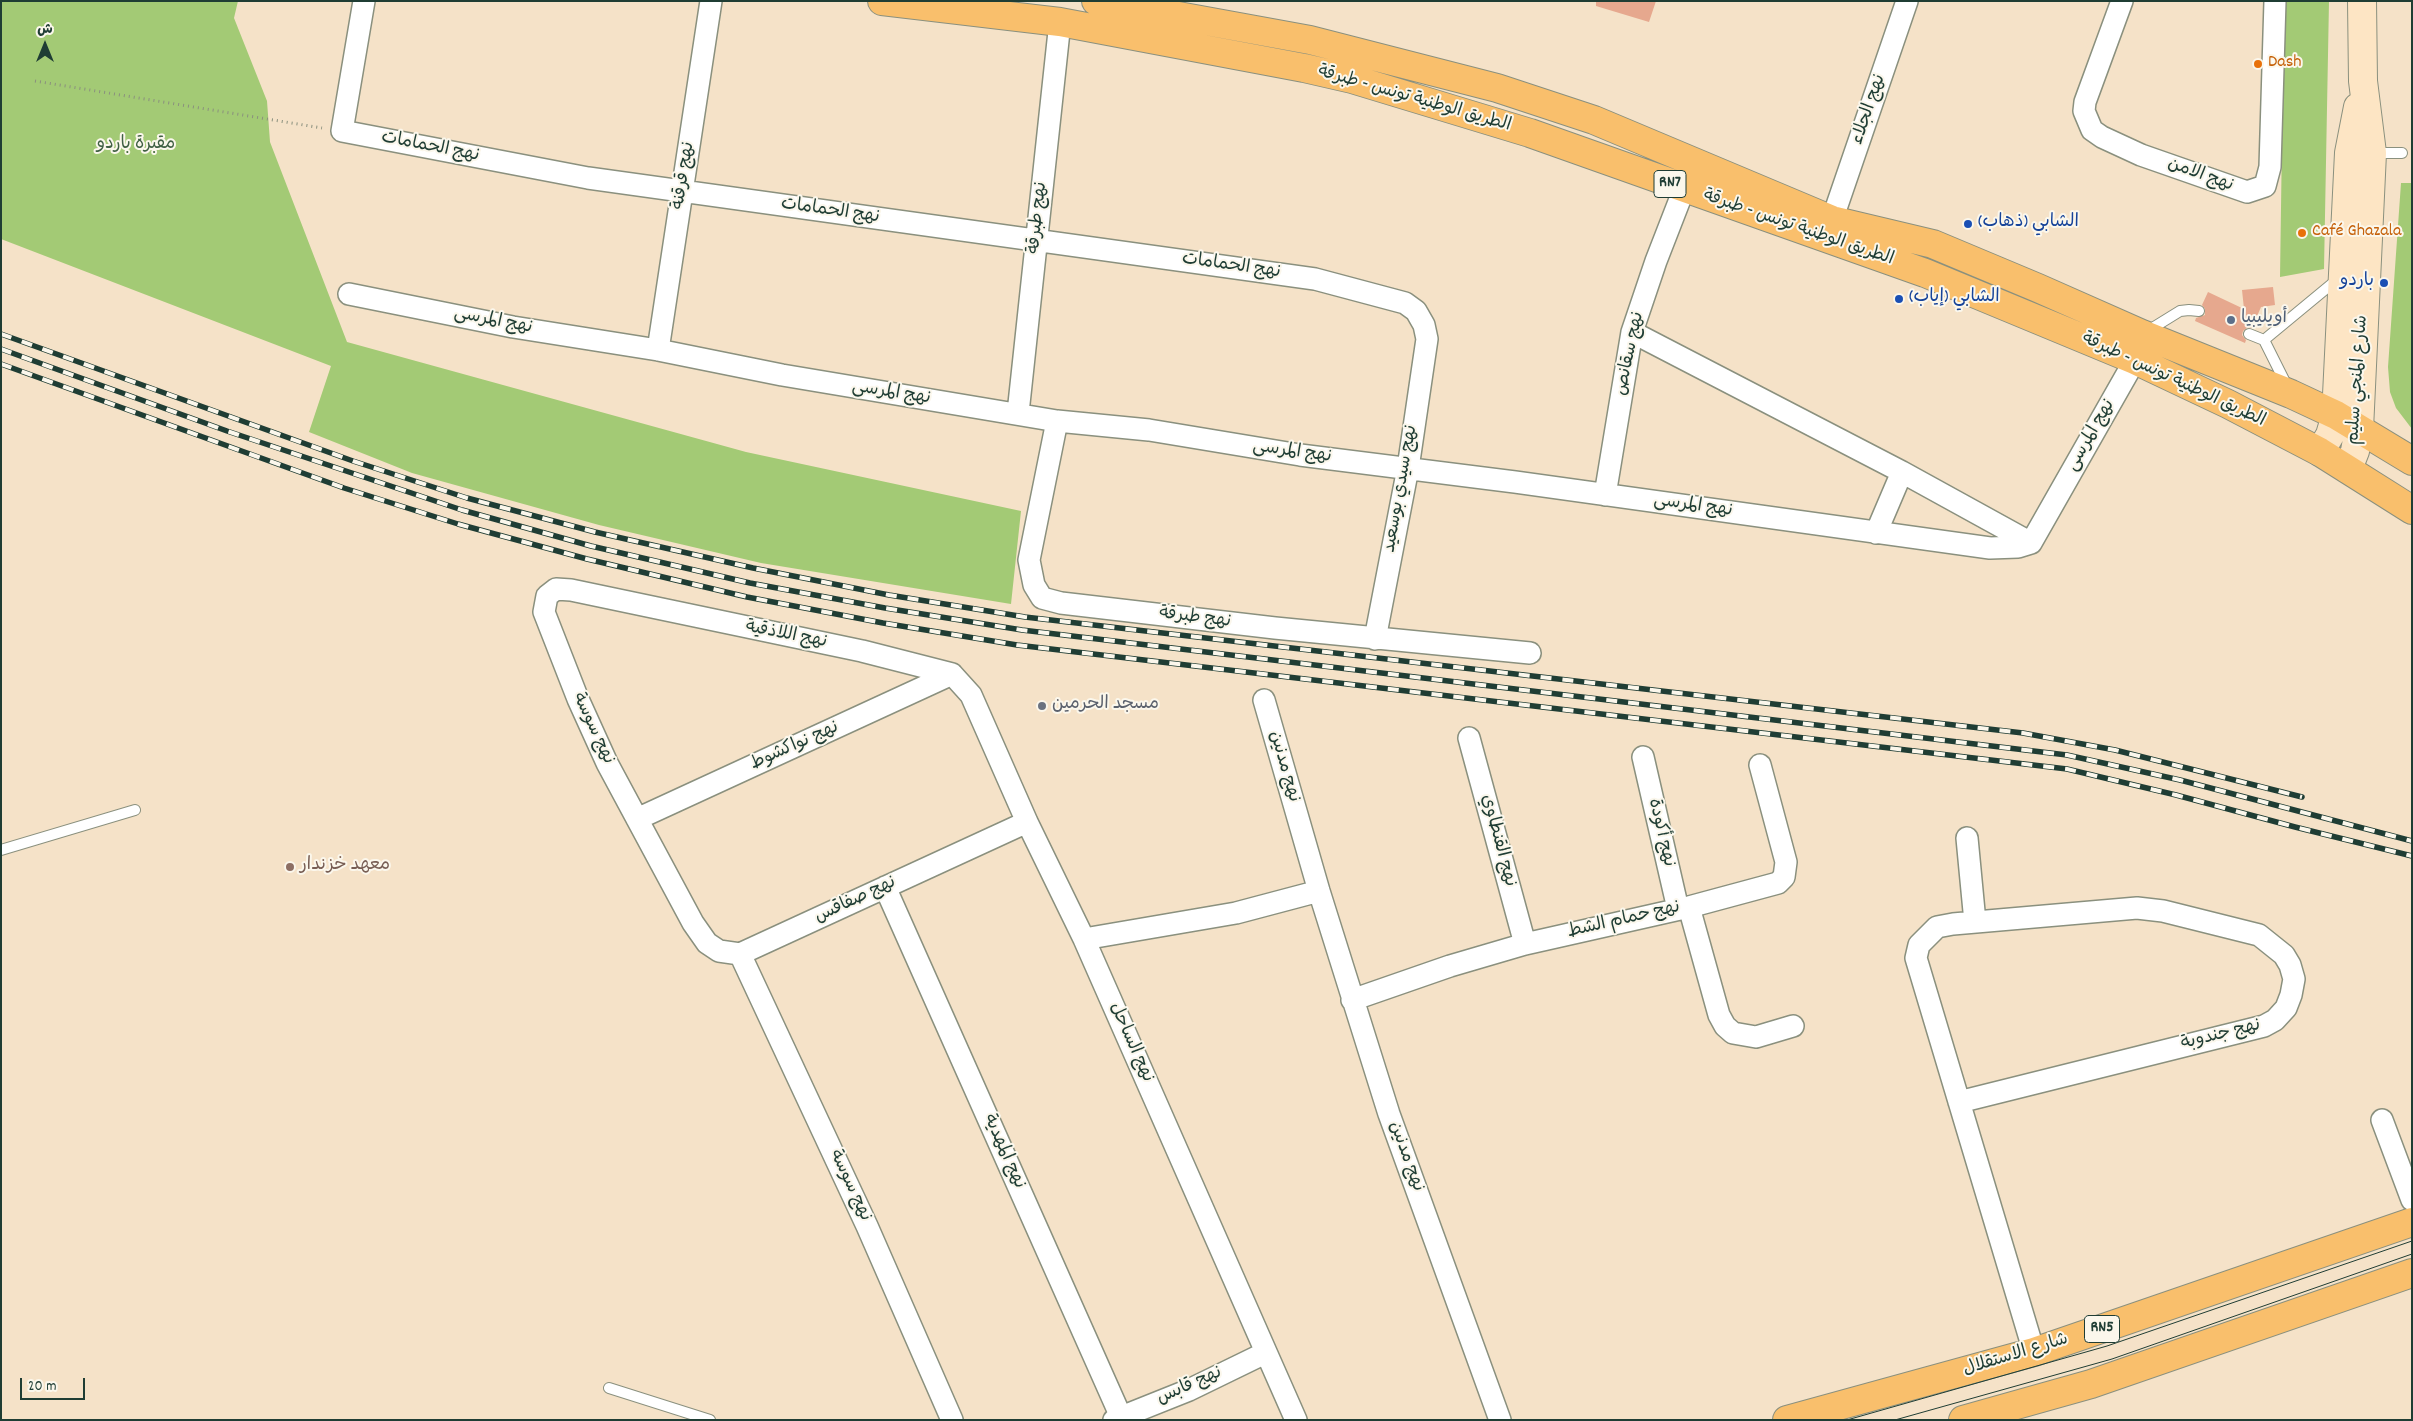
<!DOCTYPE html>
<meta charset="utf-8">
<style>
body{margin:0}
#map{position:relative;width:2413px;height:1421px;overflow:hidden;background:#f5e2c8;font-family:Dekko,"Playpen Sans Arabic",sans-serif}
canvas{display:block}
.frame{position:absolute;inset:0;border:2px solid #1f3d34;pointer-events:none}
.north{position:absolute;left:20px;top:20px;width:50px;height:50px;-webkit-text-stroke:4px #fbf7ec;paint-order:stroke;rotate:0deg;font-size:14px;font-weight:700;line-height:20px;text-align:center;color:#1f3d34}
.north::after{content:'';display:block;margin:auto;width:18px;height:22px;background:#1f3d34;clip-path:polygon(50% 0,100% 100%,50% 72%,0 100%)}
.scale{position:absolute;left:20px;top:1378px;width:65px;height:22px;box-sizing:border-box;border:2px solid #1f3d34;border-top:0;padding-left:6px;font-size:15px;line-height:18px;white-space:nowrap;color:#1f3d34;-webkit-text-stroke:4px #fbf7ec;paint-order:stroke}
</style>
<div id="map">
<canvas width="2413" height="1421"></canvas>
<div class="frame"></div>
<div class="north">ش</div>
<div class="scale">20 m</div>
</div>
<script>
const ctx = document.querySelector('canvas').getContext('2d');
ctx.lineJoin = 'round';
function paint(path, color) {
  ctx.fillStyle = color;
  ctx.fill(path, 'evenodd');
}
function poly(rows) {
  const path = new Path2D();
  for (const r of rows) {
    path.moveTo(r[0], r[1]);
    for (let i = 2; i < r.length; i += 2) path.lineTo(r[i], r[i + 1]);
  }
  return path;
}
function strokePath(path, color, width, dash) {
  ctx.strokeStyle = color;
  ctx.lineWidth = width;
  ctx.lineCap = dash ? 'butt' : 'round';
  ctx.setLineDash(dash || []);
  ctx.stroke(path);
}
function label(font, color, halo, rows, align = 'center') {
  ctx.font = font + ' Dekko,"Playpen Sans Arabic",sans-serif';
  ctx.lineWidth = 4;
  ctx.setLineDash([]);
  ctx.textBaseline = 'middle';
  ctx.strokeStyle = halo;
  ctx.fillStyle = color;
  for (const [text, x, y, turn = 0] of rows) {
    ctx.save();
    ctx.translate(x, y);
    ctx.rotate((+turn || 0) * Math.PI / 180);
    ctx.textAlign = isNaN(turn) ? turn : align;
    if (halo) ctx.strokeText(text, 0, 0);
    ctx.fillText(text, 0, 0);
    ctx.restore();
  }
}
paint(poly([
 [1,1,238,1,234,18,267,101,270,142,347,342,746,452,1021,511,1011,604,761,563,599,525,412,473,309,432,331,366,1,239],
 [2284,1,2329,1,2324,269,2280,277],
 [2401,183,2412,183,2412,429,2396,408,2390,392,2388,367]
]), '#a3ca75');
paint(poly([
 [1596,1,1656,1,1649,22,1596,6],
 [2273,287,2275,305,2261,307,2252,328,2248,327,2243,331,2242,335,2246,340,2245,343,2195,321,2196,318,2205,315,2205,309,2202,305,2208,292,2244,309,2242,290]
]), '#e6a88e');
const lane = poly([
 [2373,153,2402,153],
 [2146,332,2180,311,2189,310,2199,311],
 [2249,334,2264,340,2339,278],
 [2264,340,2288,388],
 [1,850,135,810],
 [609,1388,710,1420]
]);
const street = poly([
 [364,1,342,131,588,178,1315,279,1405,303,1416,311,1424,325,1427,339,1408,468,1375,639],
 [2122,1,2085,102,2084,111,2092,130,2102,137,2141,155,2247,192,2265,186,2270,167,2275,1],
 [1832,220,1907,1],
 [349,294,513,327,658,350,782,375,1057,421,1149,430,1300,455,1515,482,1990,548,2018,547,2031,543,2135,360],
 [1632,332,1902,472,2031,543],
 [658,350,711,1],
 [1018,413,1060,22],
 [1057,421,1029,560,1034,585,1042,598,1061,603,1275,628,1530,653],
 [1605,495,1632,332,1656,261,1684,189],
 [1876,533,1902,472],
 [952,674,862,651,571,590,556,589,547,596,544,612,578,699,607,763,693,923,707,943,719,951,740,954,1027,822],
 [952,674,971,695,1027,822,1084,939,1296,1420],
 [1264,700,1319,891,1389,1114,1500,1420],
 [1469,738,1525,944],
 [1643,757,1678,909],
 [637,819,952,674],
 [1967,838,1975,922],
 [885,887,1121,1417],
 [1689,907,1719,1015,1725,1026,1733,1033,1756,1037,1793,1026],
 [1084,939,1236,913,1319,891],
 [740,954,867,1226,952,1420],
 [1352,1000,1450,966,1525,944,1689,907,1778,883,1784,877,1786,862,1760,765],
 [1959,1102,2264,1026,2275,1020,2286,1008,2291,995,2294,979,2290,965,2284,955,2259,935,2163,911,2137,908,1953,924,1937,927,1919,945,1916,958,2034,1352],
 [2382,1120,2412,1200],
 [1114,1420,1189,1390,1265,1353]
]);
const secondary = poly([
 [2320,452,2330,435,2336,415,2349,153,2358,107],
 [2348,469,2355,451,2359,429,2372,153,2363,81,2362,1]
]);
const primary = poly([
 [882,1,1060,22,1304,68,1352,79,1530,133,1925,273,2135,360,2228,404,2320,452,2412,510],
 [1096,1,1310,40,1497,88,1594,120,1832,220,1933,244,2038,288,2142,334,2291,394,2336,415,2412,461],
 [1787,1420,2034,1352,2412,1222],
 [1963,1420,2091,1384,2412,1273]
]);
strokePath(lane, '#8a907e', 12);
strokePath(street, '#8a907e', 24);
strokePath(secondary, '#8a907e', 30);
strokePath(primary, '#8a907e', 30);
strokePath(poly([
 [35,81,322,128]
]), '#8a907e', 3, [1, 4]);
strokePath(lane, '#fff', 10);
strokePath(street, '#fff', 21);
strokePath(secondary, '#fde5c4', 28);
strokePath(primary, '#f9bf6c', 28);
strokePath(poly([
 [1847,1420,2107,1346,2412,1241],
 [1895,1420,2112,1359,2412,1254]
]), '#1f3d34', 1);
const rail = poly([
 [1,334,353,461,467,498,595,532,753,568,889,595,1025,617,2023,733,2115,750,2302,797],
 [1,349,227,431,462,510,591,546,750,583,885,608,1022,630,2067,755,2180,780,2412,841],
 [1,364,344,488,458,524,587,559,747,597,883,623,1017,645,2067,769,2176,795,2295,827,2412,856]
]);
strokePath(rail, '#1f3d34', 5.5);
strokePath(rail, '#fbf7ec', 4, [11]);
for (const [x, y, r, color] of [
 [2258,64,5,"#e8710a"],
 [1968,224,5,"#1a4fb4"],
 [2302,233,5,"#e8710a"],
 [2384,283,5,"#1a4fb4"],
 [1899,299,5,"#1a4fb4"],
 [2231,320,5,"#5c6f8a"],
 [1042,706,5,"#6b7280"],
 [290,867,5,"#8d6e63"]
]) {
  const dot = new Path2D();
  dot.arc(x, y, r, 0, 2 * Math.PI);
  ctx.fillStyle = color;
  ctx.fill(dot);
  strokePath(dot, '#fbf7ec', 2);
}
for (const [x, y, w] of [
 [1670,184,32],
 [2102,1329,35]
]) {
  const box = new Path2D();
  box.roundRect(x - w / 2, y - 13.5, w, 27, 4);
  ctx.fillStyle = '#fbf7ec';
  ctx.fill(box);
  strokePath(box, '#1f3d34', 1);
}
label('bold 16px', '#1f3d34', null, [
 ["RN7",1670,184],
 ["RN5",2102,1329]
]);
label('18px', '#c56008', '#fbf7ec', [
 ["Dash",2268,64],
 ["Café Ghazala",2312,233]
], 'left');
label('18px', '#1f3d34', '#fbf7ec', [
 ["الطريق الوطنية تونس - طبرقة",1414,100,16],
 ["نهج الجلاء",1870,110,-71],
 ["نهج الحمامات",430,148,11],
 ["نهج قرقنة",685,176,-81],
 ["نهج الامن",2200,176,20],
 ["نهج الحمامات",830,212,8],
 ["نهج طبرقة",1039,218,-84],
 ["الطريق الوطنية تونس - طبرقة",1798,229,19],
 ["نهج الحمامات",1231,267,8],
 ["نهج المرسى",493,322,11],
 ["نهج سقانص",1631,354,-78],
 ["شارع المنجي سليم",2359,380,-86],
 ["الطريق الوطنية تونس - طبرقة",2173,381,25],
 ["نهج المرسى",891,394,9],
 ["نهج المرسى",2092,436,-60],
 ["نهج المرسى",1292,453,8],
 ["نهج سيدي بوسعيد",1402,489,-80],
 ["نهج المرسى",1693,507,8],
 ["نهج طبرقة",1195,619,7],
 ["نهج اللاذقية",786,636,11],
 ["نهج سوسة",592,729,65],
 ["نهج نواكشوط",795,747,-24],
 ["نهج مدنين",1283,767,74],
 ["نهج أكودة",1660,833,77],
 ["نهج القنطاوي",1497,841,75],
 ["نهج صفاقس",856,901,-25],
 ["نهج حمام الشط",1624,921,-13],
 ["نهج جندوبة",2221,1036,-14],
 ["نهج الساحل",1130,1043,66],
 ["نهج المهدية",1003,1152,66],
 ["نهج مدنين",1405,1157,70],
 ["نهج سوسة",849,1186,65],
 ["شارع الاستقلال",2016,1356,-17],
 ["نهج قابس",1190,1387,-24]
]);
label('18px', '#406044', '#fbf7ec', [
 ["مقبرة باردو",136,146]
]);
label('18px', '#164399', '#fbf7ec', [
 ["الشابي (ذهاب)",1978,224],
 ["باردو",2374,283,"right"],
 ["الشابي (إياب)",1909,299]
], 'left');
label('18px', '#4e5e75', '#fbf7ec', [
 ["أويليبيا",2241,320]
], 'left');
label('18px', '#5b616d', '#fbf7ec', [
 ["مسجد الحرمين",1052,706]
], 'left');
label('18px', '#785e54', '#fbf7ec', [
 ["معهد خزندار",300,867]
], 'left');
</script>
